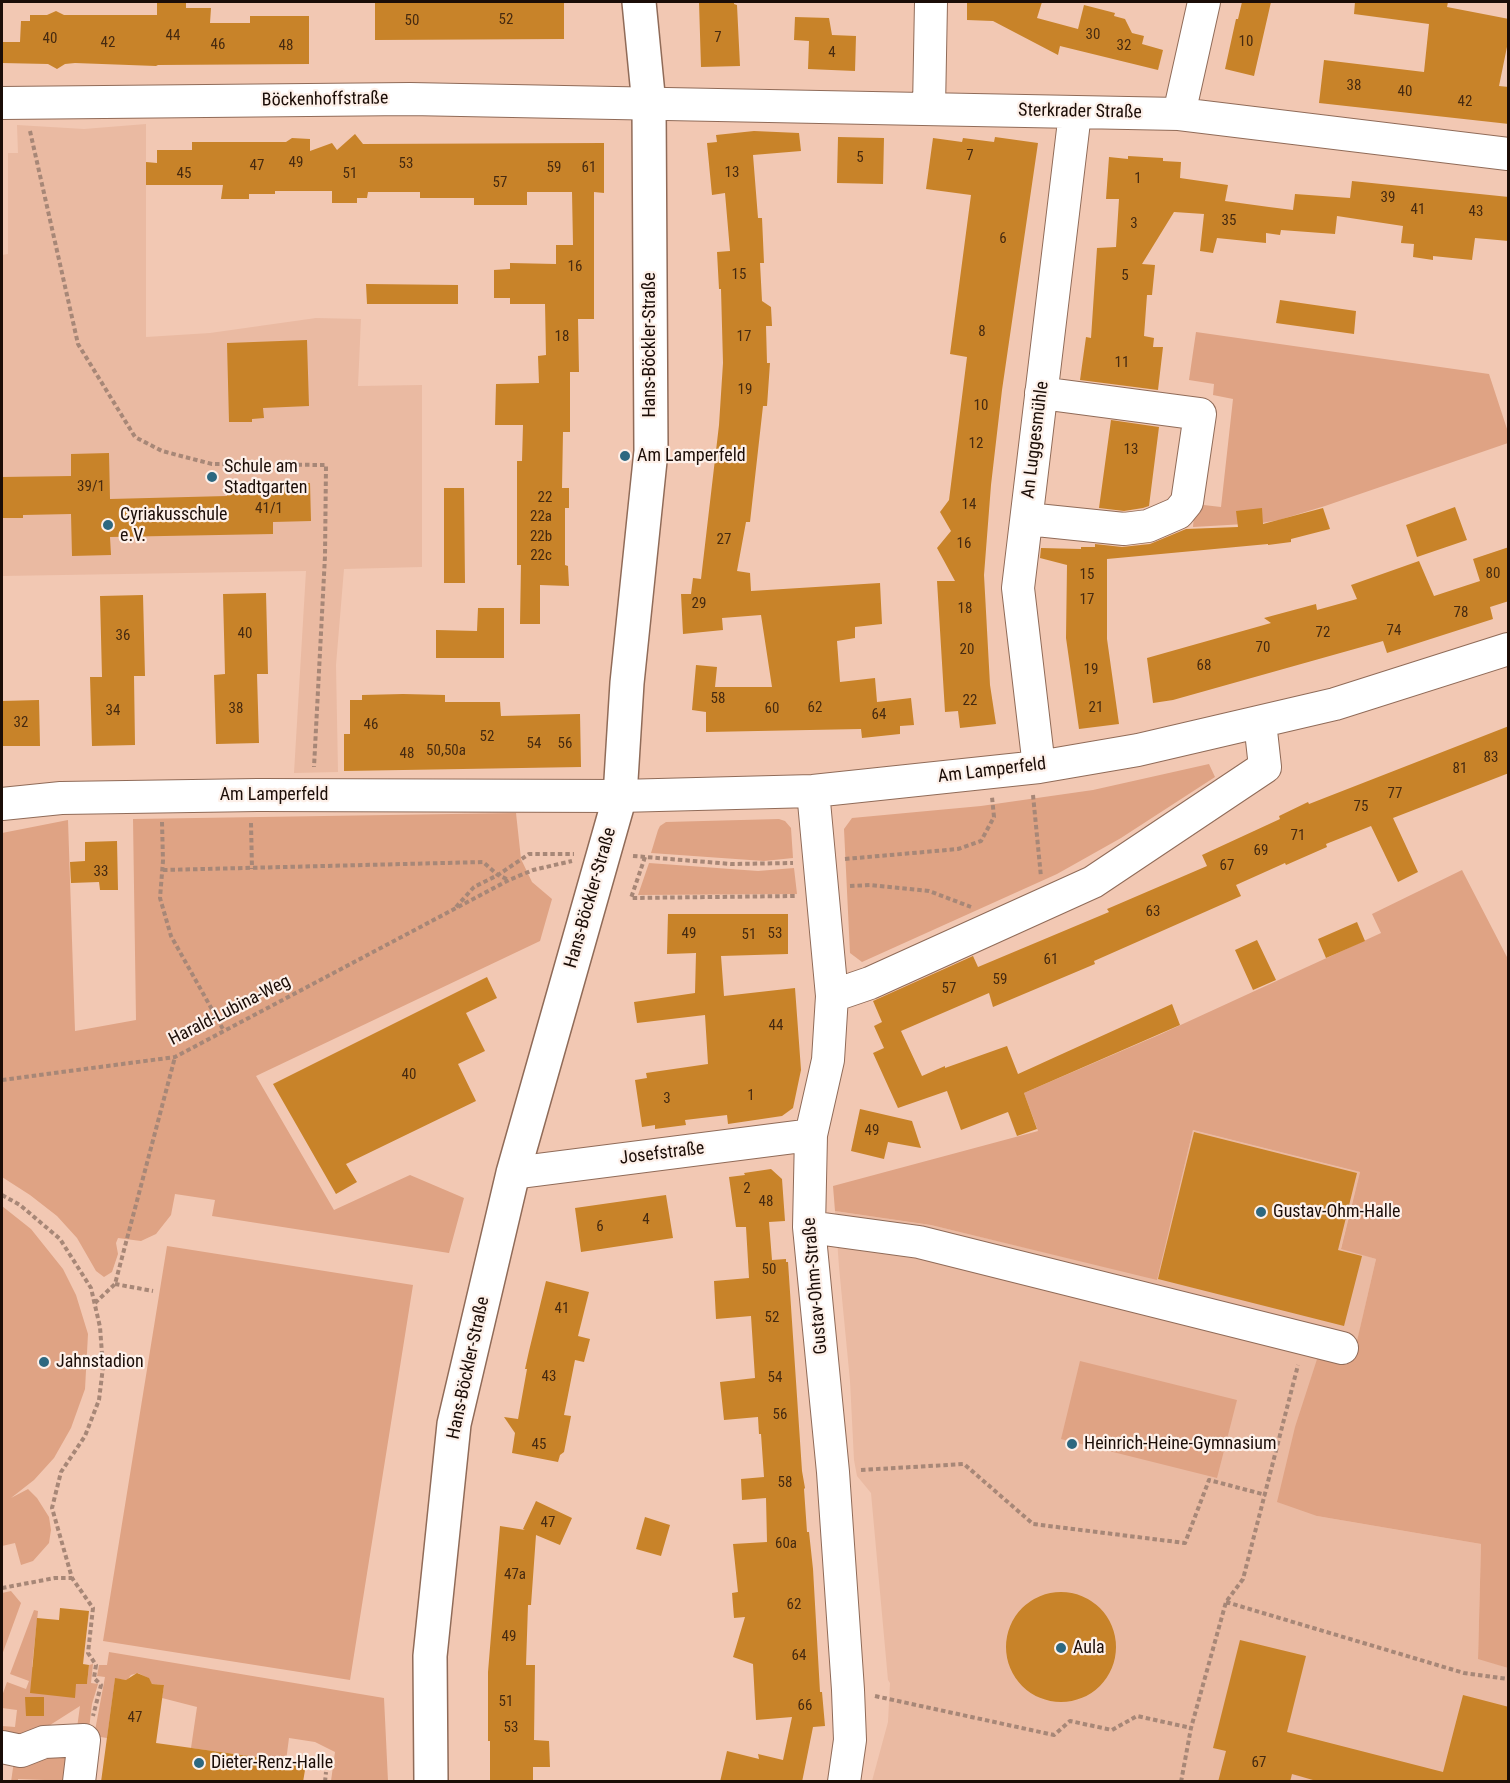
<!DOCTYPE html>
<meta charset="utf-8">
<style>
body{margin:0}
#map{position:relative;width:1510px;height:1783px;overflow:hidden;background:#f2c8b3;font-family:"Roboto Condensed",sans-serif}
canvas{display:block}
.frame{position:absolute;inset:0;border:3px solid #1b0d07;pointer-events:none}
</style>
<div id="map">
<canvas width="1510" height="1783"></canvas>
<div class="frame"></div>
</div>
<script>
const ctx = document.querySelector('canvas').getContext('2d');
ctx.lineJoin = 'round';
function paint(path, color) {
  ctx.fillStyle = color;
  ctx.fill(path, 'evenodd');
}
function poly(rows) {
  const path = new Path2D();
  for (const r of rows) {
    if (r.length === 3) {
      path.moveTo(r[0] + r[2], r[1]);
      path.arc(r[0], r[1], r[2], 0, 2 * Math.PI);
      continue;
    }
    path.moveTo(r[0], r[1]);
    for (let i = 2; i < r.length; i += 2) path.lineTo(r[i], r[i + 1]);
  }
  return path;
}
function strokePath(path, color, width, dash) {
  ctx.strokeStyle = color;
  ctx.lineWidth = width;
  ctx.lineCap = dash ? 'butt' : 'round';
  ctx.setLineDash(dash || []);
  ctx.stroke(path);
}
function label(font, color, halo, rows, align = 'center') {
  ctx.font = font + ' "Roboto Condensed",sans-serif';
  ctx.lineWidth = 4.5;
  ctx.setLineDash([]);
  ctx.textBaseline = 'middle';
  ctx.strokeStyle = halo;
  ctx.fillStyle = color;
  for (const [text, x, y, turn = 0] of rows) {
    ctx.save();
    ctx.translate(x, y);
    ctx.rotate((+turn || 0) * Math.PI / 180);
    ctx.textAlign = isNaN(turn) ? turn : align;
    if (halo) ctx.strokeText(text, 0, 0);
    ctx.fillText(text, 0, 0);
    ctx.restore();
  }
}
paint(poly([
 [146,124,146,337,210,333,316,318,361,319,358,386,422,385,422,567,344,569,336,665,338,772,294,773,306,571,2,576,2,255,8,254,8,153,18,153,17,125,84,129],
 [1193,1130,1360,1172,1341,1248,1376,1259,1317,1516,1481,1544,1478,1658,1508,1668,1508,1781,872,1781,888,1722,890,1683,888,1680,871,1493,857,1476,854,1460,850,1381,839,1267,835,1211,931,1225,1157,1279]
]), '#eabaa2');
paint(poly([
 [1196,332,1489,374,1508,432,1508,443,1325,506,1279,520,1262,523,1193,527,1195,504,1221,507,1233,399,1213,395,1214,384,1189,380],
 [1209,764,1215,777,1121,838,1057,874,862,962,850,953,844,829,852,818,981,806,1093,790],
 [516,813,521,859,532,882,552,899,540,941,256,1076,334,1210,410,1175,464,1198,449,1253,212,1216,215,1200,175,1194,171,1215,156,1234,141,1241,118,1238,116,1243,118,1254,112,1272,104,1277,96,1271,77,1238,57,1216,30,1195,2,1177,2,833,68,820,75,1031,136,1020,133,819],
 [779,819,785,821,791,828,793,858,764,861,651,853,658,830,660,826,666,822],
 [649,863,758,871,794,868,797,894,638,895],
 [1462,870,1508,959,1508,1668,1478,1659,1481,1544,1317,1516,1277,1502,1295,1427,1320,1350,1353,1358,1376,1259,1341,1249,1360,1172,1193,1130,1157,1280,931,1225,835,1211,833,1186,1038,1131,1024,1093,1161,1034,1381,933,1372,914],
 [2,1206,31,1229,63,1269,76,1295,88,1334,85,1389,71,1428,54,1458,34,1480,11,1498,28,1489,37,1498,49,1517,51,1530,49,1543,33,1561,21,1565,15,1543,2,1546],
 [167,1246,413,1285,350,1680,103,1641],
 [1080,1361,1237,1400,1217,1478,1061,1439],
 [11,1591,21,1603,2,1655,2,1593],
 [34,1610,38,1611,32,1667,54,1669,54,1681,87,1684,89,1665,93,1664,91,1683,98,1684,92,1704,89,1729,77,1728,80,1706,28,1739,2,1735,2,1726,15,1727,17,1710,2,1708,2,1696,7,1682,26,1689,29,1681,10,1674],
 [109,1652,384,1698,388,1781,331,1781,335,1752,315,1742,289,1738,286,1761,191,1748,197,1707,162,1698,164,1685,152,1684,148,1678,138,1673,131,1675,127,1680,115,1679,107,1738,94,1736,105,1677,97,1676,99,1665,107,1665],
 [66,1754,71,1781,18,1779,18,1781,11,1782,14,1761]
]), '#dfa384');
paint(poly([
 [157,2,186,2,186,8,211,8,210,23,250,23,250,16,309,16,309,64,158,65,156,66,75,63,65,64,57,69,48,64,2,63,2,42,20,42,21,21,30,21,30,15,47,15,56,11,64,15,157,15],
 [375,2,564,2,564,39,375,40],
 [699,2,734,2,734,4,737,5,740,66,701,67],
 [967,2,1042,2,1037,18,1078,29,1084,5,1115,13,1114,16,1125,19,1132,33,1144,36,1142,44,1163,50,1158,70,1060,46,1058,55,993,21,967,20],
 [1242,2,1271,2,1254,76,1225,69,1236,19,1238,19],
 [1355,2,1448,2,1447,7,1509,19,1509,37,1499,86,1509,87,1509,124,1319,103,1324,60,1424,72,1429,24,1354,14],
 [795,17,829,18,832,35,856,36,855,71,808,69,809,41,794,40],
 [754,131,799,133,801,151,753,155,758,218,762,218,764,263,760,263,762,301,771,307,772,326,766,326,767,363,770,363,767,406,763,406,750,522,746,522,737,571,750,573,751,591,880,583,882,624,855,627,855,638,837,641,840,682,875,678,877,702,911,698,914,725,900,726,900,734,862,738,861,729,706,732,706,712,692,710,696,665,717,667,715,687,772,687,761,615,722,618,723,630,683,634,681,594,691,594,693,578,701,579,719,425,723,363,721,289,719,289,717,252,730,251,725,193,712,195,707,143,717,142,716,135],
 [355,134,363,144,604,143,604,193,594,192,594,319,578,319,579,372,570,372,570,432,563,432,562,488,569,488,569,508,565,508,565,565,568,566,569,586,540,585,540,624,520,624,521,565,517,565,517,461,522,461,523,425,495,425,496,384,539,383,538,356,546,355,545,304,510,304,510,298,494,298,494,270,510,269,510,263,556,264,556,245,573,245,572,192,527,192,527,205,474,205,474,198,420,198,420,192,368,192,367,198,357,198,357,203,332,203,332,191,275,191,275,194,249,194,249,199,221,199,223,185,146,185,146,162,157,163,157,150,192,150,192,142,286,142,292,138,310,139,310,151,332,143,337,150],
 [838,137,884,138,883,184,837,183],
 [995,137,1038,143,1002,390,991,485,984,575,990,685,996,724,960,728,958,711,945,712,937,581,955,581,937,548,951,531,940,512,949,500,967,357,950,354,971,195,926,189,933,138,962,142,963,138,994,142],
 [1128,156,1163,158,1163,161,1181,162,1180,178,1228,185,1225,201,1269,207,1293,210,1295,194,1350,198,1352,181,1509,197,1509,241,1475,238,1472,260,1433,256,1433,260,1413,257,1414,244,1401,243,1403,226,1337,216,1335,234,1281,230,1280,235,1266,233,1266,243,1217,238,1213,253,1200,251,1204,214,1174,212,1142,264,1155,265,1152,295,1147,295,1144,336,1154,338,1153,347,1163,347,1158,390,1080,380,1086,337,1091,338,1097,248,1116,247,1119,199,1106,199,1109,157,1128,159],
 [366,284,458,285,458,304,367,304],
 [1280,300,1356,311,1354,334,1276,323],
 [307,340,309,406,263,408,264,418,252,419,252,422,229,422,227,343],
 [1111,420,1159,427,1149,506,1143,508,1124,511,1099,508],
 [109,453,110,499,227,496,227,485,310,483,311,521,273,522,273,534,110,537,111,555,72,556,71,514,23,515,23,518,2,518,2,477,71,476,71,454],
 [444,488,464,488,465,583,444,583],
 [1455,507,1467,540,1417,557,1406,525],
 [1262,508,1263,524,1323,508,1330,529,1291,539,1291,542,1268,545,1268,544,1107,559,1107,639,1119,724,1079,729,1066,638,1067,565,1040,558,1041,548,1081,549,1081,547,1095,547,1095,544,1122,547,1150,544,1186,529,1238,527,1236,511],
 [1509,547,1509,601,1490,607,1493,619,1387,653,1383,641,1173,700,1153,703,1147,658,1271,623,1264,618,1316,604,1317,610,1357,599,1351,585,1419,561,1434,596,1480,581,1473,559],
 [266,593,268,674,257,674,259,743,216,744,214,675,225,674,223,594],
 [143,595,145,676,134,676,135,745,92,746,90,677,102,677,100,596],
 [478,608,504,608,504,658,436,658,436,630,477,631],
 [403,694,445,695,445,702,500,702,501,716,580,714,581,767,344,771,344,734,350,734,350,700,362,700,362,695],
 [39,700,40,746,2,746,2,701],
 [1509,726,1509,773,1393,818,1418,872,1398,882,1371,826,1326,844,1327,847,1286,865,1285,863,1236,885,1241,896,1094,961,1095,964,993,1007,989,993,901,1031,922,1076,945,1066,945,1068,1007,1046,1018,1074,1172,1004,1180,1025,1024,1093,1037,1129,1017,1136,1008,1112,961,1130,947,1091,898,1108,873,1053,884,1048,874,1026,882,1022,873,1001,973,956,978,967,1109,912,1107,909,1207,866,1202,855,1280,819,1279,816,1308,802,1309,804],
 [117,841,118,890,100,890,99,882,71,883,70,862,85,861,85,842],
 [668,914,788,914,788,954,721,956,724,996,795,988,801,1070,793,1108,782,1116,728,1124,727,1115,685,1120,686,1125,655,1129,655,1125,642,1127,635,1080,647,1078,646,1073,708,1064,705,1015,637,1023,634,1002,695,993,696,953,667,954],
 [1357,922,1365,941,1326,958,1318,939],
 [1257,940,1276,980,1253,990,1235,950],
 [487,977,497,998,466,1013,485,1051,458,1064,476,1101,346,1164,357,1182,336,1194,273,1084],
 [860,1109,912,1121,921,1148,888,1142,884,1159,851,1151],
 [1194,1132,1357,1173,1338,1250,1362,1256,1344,1326,1158,1279],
 [771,1169,782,1179,785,1221,769,1222,772,1260,786,1259,786,1262,788,1262,802,1471,805,1488,804,1489,807,1532,809,1532,813,1569,820,1692,822,1692,825,1726,813,1727,802,1782,720,1782,727,1751,759,1759,758,1754,783,1760,792,1717,756,1720,753,1664,733,1657,745,1617,734,1618,732,1593,738,1592,733,1544,767,1542,766,1498,742,1500,741,1479,764,1477,761,1434,759,1434,758,1417,724,1420,720,1382,755,1378,751,1316,716,1319,714,1281,749,1278,746,1227,736,1227,729,1177,745,1175,744,1173],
 [666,1195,673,1238,581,1252,575,1208],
 [546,1281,589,1292,578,1336,590,1339,584,1362,575,1360,564,1415,571,1416,564,1452,560,1455,558,1462,512,1453,515,1433,504,1417,518,1419,527,1369,525,1369,529,1351],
 [536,1501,572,1518,560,1545,536,1535,531,1605,528,1605,526,1665,535,1665,534,1740,549,1741,550,1767,533,1767,533,1782,490,1782,490,1741,488,1741,488,1672,500,1526,525,1530,523,1529],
 [645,1517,670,1525,661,1556,636,1549],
 [1061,1647,55],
 [60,1608,89,1611,83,1664,89,1665,87,1684,76,1684,75,1698,30,1693,37,1618,59,1620],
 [1240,1640,1306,1656,1287,1732,1443,1772,1463,1695,1509,1707,1509,1782,1320,1782,1292,1774,1290,1782,1218,1782,1226,1751,1213,1748],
 [137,1673,149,1678,152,1684,164,1685,156,1743,306,1764,303,1782,101,1782,115,1678,126,1680],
 [25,1697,44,1697,44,1716,26,1716]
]), '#c88329');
const minor = poly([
 [2,103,410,99,1179,114,1508,154],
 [929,108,931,2],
 [1179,114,1204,2],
 [1027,519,1124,529,1148,526,1178,513,1187,502,1200,414,1041,393],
 [1039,767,1018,588,1075,113],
 [813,791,832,996,828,1060,811,1135,809,1227,833,1472,848,1690,850,1740,844,1782],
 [2,804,61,798,258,795,620,796,813,791,1039,767,1138,750,1335,704,1508,649],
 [832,996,870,983,1093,882,1265,767,1260,722],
 [513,1173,811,1135],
 [809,1227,919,1242,1342,1348],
 [2,1747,21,1751,44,1742,84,1740,79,1782]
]);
const major = poly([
 [431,1782,430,1656,454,1424,513,1173,620,796,627,683,651,451,649,105,639,2]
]);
strokePath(minor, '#906b58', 34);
strokePath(major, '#906b58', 36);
strokePath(poly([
 [30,131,78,344,135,437,162,451,212,464,326,465,325,556,314,767],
 [1033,795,1041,877],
 [162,822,163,861,160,898,171,936,224,1031],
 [251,823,252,869],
 [633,856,731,864,793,863],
 [645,857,631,898,795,896],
 [845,859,958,849,981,841,994,817,992,797],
 [163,870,483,862,498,875,509,880],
 [850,886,870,885,929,891,971,907],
 [456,907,474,887,498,875,529,854,574,854],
 [2,1080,175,1057,509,880,533,870,572,861],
 [2,1195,20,1205,60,1239,91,1288,100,1327,103,1367,99,1400,85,1436,61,1472,52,1508,72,1578,93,1608,88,1653,96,1665,94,1678,101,1685,93,1716],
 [115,1284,153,1291],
 [95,1303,115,1284,175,1057],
 [861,1470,964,1464,1033,1524,1185,1543,1209,1480,1266,1495],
 [2,1588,55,1578,72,1578],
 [1226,1602,1464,1673,1508,1679],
 [875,1696,1054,1735,1070,1721,1112,1730,1137,1716,1191,1728],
 [325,1782,326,1772],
 [1181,1782,1191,1728,1226,1602,1243,1579,1298,1365]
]), '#a78777', 4, [4.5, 3]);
strokePath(minor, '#fff', 32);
strokePath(major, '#fff', 33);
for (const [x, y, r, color] of [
 [625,456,6,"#2d6880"],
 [212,477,6,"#2d6880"],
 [108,525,6,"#2d6880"],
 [1261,1212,6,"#2d6880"],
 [44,1362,6,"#2d6880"],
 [1072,1444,6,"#2d6880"],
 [1061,1648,6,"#2d6880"],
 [199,1763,6,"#2d6880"]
]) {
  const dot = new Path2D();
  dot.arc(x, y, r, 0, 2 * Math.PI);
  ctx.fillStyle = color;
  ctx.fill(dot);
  strokePath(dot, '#fdf0e9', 2);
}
label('15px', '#462a10', null, [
 ["52",506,20],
 ["50",412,21],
 ["30",1093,35],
 ["44",173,36],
 ["7",718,38],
 ["40",50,39],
 ["10",1246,42],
 ["42",108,43],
 ["46",218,45],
 ["48",286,46],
 ["32",1124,46],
 ["4",832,53],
 ["38",1354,86],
 ["40",1405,92],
 ["42",1465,102],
 ["7",970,156],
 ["5",860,158],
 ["49",296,163],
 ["53",406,164],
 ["47",257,166],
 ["59",554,168],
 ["61",589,168],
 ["13",732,173],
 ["45",184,174],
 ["51",350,174],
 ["1",1138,179],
 ["57",500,183],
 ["39",1388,198],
 ["41",1418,210],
 ["43",1476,212],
 ["35",1229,221],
 ["3",1134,224],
 ["6",1003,239],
 ["16",575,267],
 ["15",739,275],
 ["5",1125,276],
 ["8",982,332],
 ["18",562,337],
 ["17",744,337],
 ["11",1122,363],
 ["19",745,390],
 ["10",981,406],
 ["12",976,444],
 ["13",1131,450],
 ["39/1",91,487],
 ["22",545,498],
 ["14",969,505],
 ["41/1",269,509],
 ["22a",541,517],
 ["22b",541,537],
 ["27",724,540],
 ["16",964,544],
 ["22c",541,556],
 ["80",1493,574],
 ["15",1087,575],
 ["17",1087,600],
 ["29",699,604],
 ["18",965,609],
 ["78",1461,613],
 ["74",1394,631],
 ["72",1323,633],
 ["40",245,634],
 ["36",123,636],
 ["70",1263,648],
 ["20",967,650],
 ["68",1204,666],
 ["19",1091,670],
 ["58",718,699],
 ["22",970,701],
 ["62",815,708],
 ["21",1096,708],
 ["38",236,709],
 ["60",772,709],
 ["34",113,711],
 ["64",879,715],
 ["32",21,723],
 ["46",371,725],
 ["52",487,737],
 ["54",534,744],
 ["56",565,744],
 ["50,50a",446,751],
 ["48",407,754],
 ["83",1491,758],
 ["81",1460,769],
 ["77",1395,794],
 ["75",1361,807],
 ["71",1298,836],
 ["69",1261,851],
 ["67",1227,866],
 ["33",101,872],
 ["63",1153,912],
 ["49",689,934],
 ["53",775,934],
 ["51",749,935],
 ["61",1051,960],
 ["59",1000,980],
 ["57",949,989],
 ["44",776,1026],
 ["40",409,1075],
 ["1",751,1096],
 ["3",667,1099],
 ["49",872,1131],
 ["2",747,1189],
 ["48",766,1202],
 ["4",646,1220],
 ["6",600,1227],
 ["50",769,1270],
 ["41",562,1309],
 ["52",772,1318],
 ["43",549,1377],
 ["54",775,1378],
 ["56",780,1415],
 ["45",539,1445],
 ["58",785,1483],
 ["47",548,1523],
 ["60a",786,1544],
 ["47a",515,1575],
 ["62",794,1605],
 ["49",509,1637],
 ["64",799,1656],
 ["51",506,1702],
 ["66",805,1706],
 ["47",135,1718],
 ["53",511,1728],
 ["67",1259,1763]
]);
label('18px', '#1b0d07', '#fdf0e9', [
 ["Böckenhoffstraße",325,100,-1],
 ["Sterkrader Straße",1080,112,1],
 ["Hans-Böckler-Straße",650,345,-90],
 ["An Luggesmühle",1036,440,-83],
 ["Am Lamperfeld",992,771,-7],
 ["Am Lamperfeld",274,795],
 ["Hans-Böckler-Straße",591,898,-74],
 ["Harald-Lubina-Weg",230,1011,-27],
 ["Josefstraße",662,1154,-7],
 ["Gustav-Ohm-Straße",816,1286,-95],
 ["Hans-Böckler-Straße",469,1368,-78]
]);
label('18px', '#1b0d07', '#fdf0e9', [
 ["Am Lamperfeld",637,456],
 ["Schule am",224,467],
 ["Stadtgarten",224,488],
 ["Cyriakusschule",120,515],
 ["e.V.",120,536],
 ["Gustav-Ohm-Halle",1273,1212],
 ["Jahnstadion",56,1362],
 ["Heinrich-Heine-Gymnasium",1084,1444],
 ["Aula",1073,1648],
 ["Dieter-Renz-Halle",211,1763]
], 'left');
</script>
